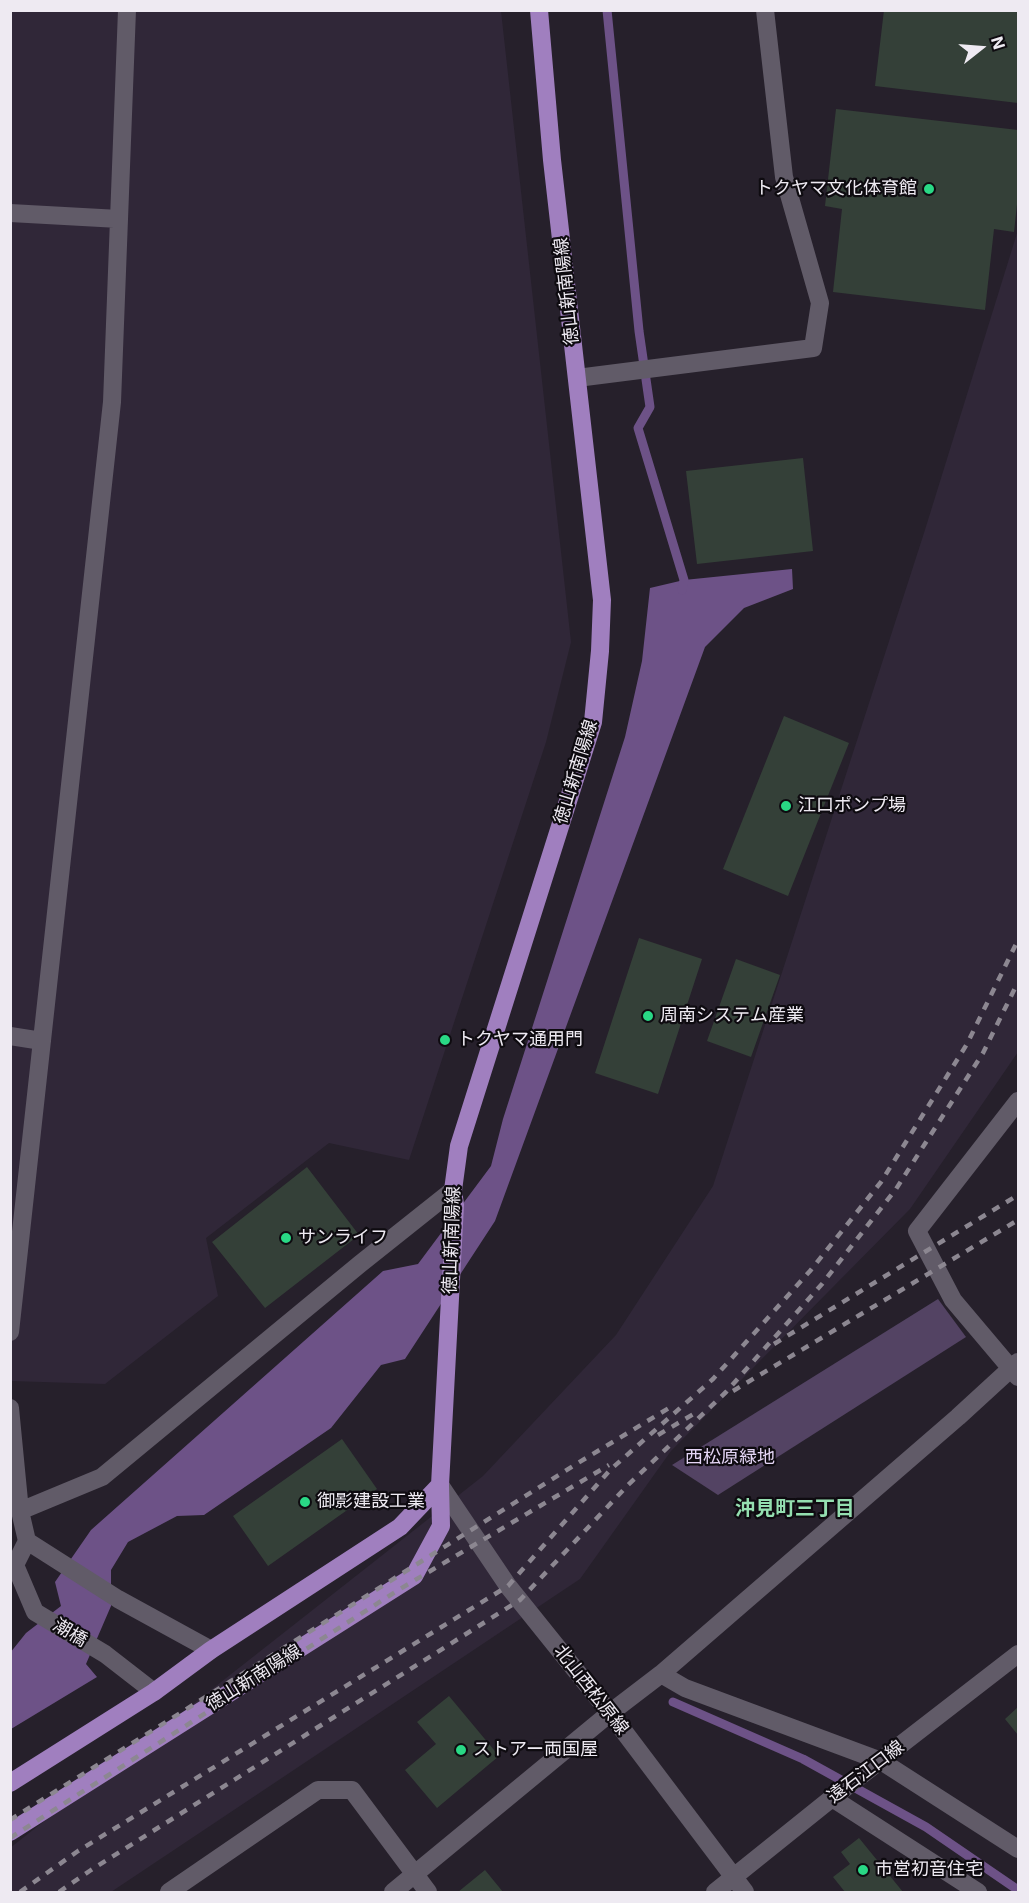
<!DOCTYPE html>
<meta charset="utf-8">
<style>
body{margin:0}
#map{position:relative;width:1029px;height:1903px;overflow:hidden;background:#26202b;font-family:Inter,sans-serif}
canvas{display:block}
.frame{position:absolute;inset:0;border:12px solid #eeeaf2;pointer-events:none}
.north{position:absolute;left:951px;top:18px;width:60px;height:60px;-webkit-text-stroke:4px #0e0b10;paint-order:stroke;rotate:73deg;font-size:16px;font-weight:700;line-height:24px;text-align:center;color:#eeeaf2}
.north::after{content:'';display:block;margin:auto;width:21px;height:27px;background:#eeeaf2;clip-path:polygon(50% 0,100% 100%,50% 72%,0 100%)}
</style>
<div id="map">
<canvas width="1029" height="1903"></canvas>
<div class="frame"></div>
<div class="north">N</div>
</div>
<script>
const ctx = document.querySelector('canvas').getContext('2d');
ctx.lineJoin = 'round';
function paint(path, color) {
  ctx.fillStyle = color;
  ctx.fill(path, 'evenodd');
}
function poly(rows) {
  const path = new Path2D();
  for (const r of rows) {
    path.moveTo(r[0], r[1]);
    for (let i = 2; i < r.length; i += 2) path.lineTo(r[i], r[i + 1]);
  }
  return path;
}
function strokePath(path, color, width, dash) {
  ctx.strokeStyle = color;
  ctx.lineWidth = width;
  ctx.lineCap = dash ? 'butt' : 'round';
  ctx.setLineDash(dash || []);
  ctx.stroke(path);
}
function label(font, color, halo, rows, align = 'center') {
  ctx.font = font + ' Inter,"Noto Sans JP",sans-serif';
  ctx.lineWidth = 4.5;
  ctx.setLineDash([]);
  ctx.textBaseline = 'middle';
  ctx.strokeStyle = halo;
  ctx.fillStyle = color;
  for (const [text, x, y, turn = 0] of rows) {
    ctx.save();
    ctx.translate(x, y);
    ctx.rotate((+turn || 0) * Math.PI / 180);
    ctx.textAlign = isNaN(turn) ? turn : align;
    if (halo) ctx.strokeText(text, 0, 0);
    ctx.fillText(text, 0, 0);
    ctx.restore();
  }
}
paint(poly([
 [11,11,501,11,571,642,546,742,409,1160,329,1143,206,1238,218,1296,105,1384,11,1381],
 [1018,230,1018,1052,910,1209,671,1451,580,1579,111,1892,11,1892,10,1848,483,1476,616,1335,713,1186,924,533]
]), '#302738');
paint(poly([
 [938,1299,966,1337,718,1495,672,1465]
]), '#534363');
paint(poly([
 [792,569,793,589,744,608,705,647,495,1221,405,1359,381,1365,331,1428,204,1515,177,1516,128,1542,111,1570,111,1606,86,1664,97,1677,11,1729,10,1653,26,1633,61,1606,55,1582,91,1530,383,1271,418,1264,491,1166,503,1119,625,737,642,661,650,588,684,580]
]), '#6d5287');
strokePath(poly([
 [607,10,639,331,650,407,638,428,684,580,682,590],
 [673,1702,803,1759,926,1827,1018,1890]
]), '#6d5287', 9);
paint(poly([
 [884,10,1018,10,1018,103,875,86],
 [836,109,1018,130,1018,195,1014,232,994,229,985,310,833,292,842,209,825,206],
 [803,458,813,551,697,564,686,471],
 [784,716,849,743,788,896,723,869],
 [639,938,702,959,658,1094,595,1073],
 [736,959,780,975,751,1057,707,1041],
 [307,1167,359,1235,265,1308,212,1242],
 [342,1439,377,1489,268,1566,233,1516],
 [449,1696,499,1756,437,1808,405,1770,436,1744,417,1722],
 [1018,1707,1018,1735,1005,1719],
 [859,1838,903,1892,845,1892,833,1877,850,1864,841,1852],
 [485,1870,503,1892,458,1892]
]), '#344038');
strokePath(poly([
 [10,213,119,219],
 [577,378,813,348,820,303,784,177,765,10],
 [10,1036,42,1041],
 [1018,1101,917,1231,953,1300,1018,1377],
 [10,1332,112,402,127,10],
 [10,1408,20,1511,27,1541,118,1599,211,1650],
 [440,1485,508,1586,610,1713,745,1892],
 [20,1511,102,1477,360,1264,453,1190],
 [27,1541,15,1565,35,1612,105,1654,154,1692],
 [661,1674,685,1688,881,1761,1018,1849],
 [832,1798,978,1892],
 [169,1892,318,1790,352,1790,428,1892],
 [393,1892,610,1713,661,1674,958,1417,1018,1362],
 [715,1892,832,1798,1018,1654]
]), '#615b68', 18);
strokePath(poly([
 [10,1783,154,1692,211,1650,400,1527,440,1485],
 [10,1832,414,1576,441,1526,440,1485,455,1205,453,1190,459,1146,593,722,600,651,602,600,552,160,539,10]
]), '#a07fbf', 18);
strokePath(poly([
 [774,1344,1018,1195],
 [733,1391,1018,1220],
 [658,1435,697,1412],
 [10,1820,573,1466,674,1405],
 [10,1838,400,1589,609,1465],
 [20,1892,78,1851,508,1586,610,1470,713,1379,810,1271,881,1182,967,1044,1018,940],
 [59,1892,91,1870,520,1600,628,1485,726,1392,822,1284,896,1189,983,1053,1018,982]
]), '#8c8791', 4.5, [8, 8]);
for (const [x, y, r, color] of [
 [929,189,6,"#29d885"],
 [786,806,6,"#29d885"],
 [648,1016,6,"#29d885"],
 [445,1040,6,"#29d885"],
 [286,1238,6,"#29d885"],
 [305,1502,6,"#29d885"],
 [461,1750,6,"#29d885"],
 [863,1870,6,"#29d885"]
]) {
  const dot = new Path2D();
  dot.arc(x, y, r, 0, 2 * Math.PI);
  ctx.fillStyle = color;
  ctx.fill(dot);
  strokePath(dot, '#0e0b10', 2);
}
label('18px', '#eeeaf2', '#0e0b10', [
 ["トクヤマ文化体育館",917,189,"right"],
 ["江口ポンプ場",798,806],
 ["周南システム産業",660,1016],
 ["トクヤマ通用門",457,1040],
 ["サンライフ",298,1238],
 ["御影建設工業",317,1502],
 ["ストアー両国屋",473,1750],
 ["市営初音住宅",875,1870]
], 'left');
label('18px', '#eeeaf2', '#0e0b10', [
 ["徳山新南陽線",567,291,-96],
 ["徳山新南陽線",576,772,-73],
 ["徳山新南陽線",452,1240,-88],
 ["潮橋",70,1633,31],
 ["徳山新南陽線",254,1678,-32],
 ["北山西松原線",591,1690,52],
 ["遠石江口線",866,1772,-37]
]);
label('18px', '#e4d5f5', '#0e0b10', [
 ["西松原緑地",730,1458]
]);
label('bold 20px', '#94dfb0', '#0e0b10', [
 ["沖見町三丁目",795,1509]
]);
</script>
